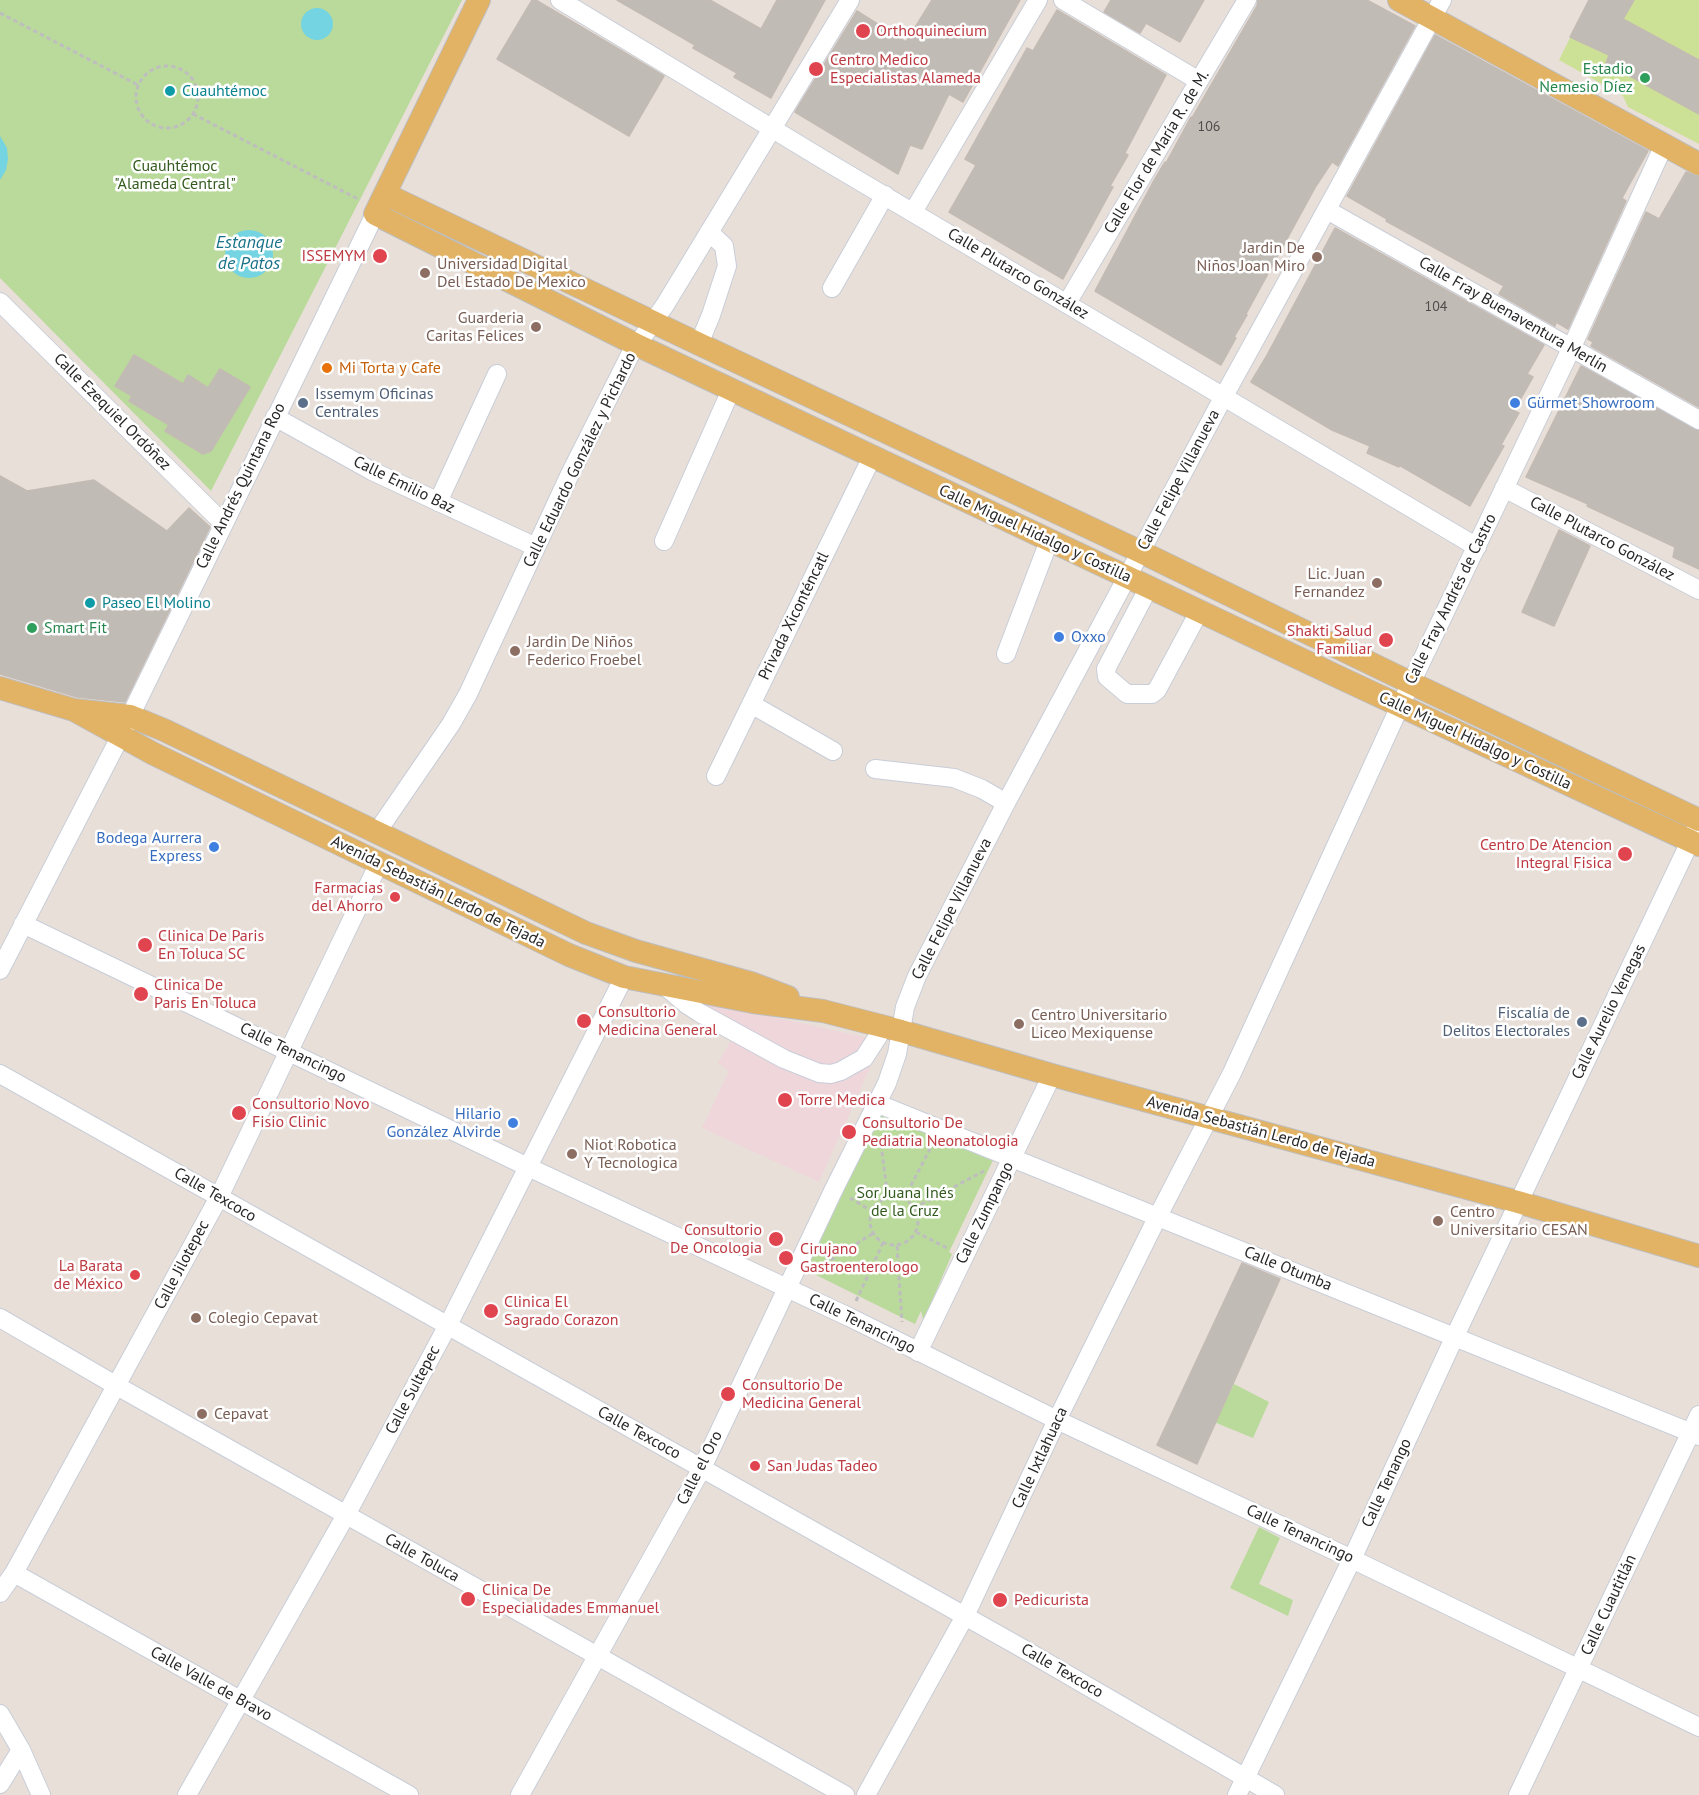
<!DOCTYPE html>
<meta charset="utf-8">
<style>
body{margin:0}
canvas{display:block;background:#e8dfd9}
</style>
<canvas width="1699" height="1795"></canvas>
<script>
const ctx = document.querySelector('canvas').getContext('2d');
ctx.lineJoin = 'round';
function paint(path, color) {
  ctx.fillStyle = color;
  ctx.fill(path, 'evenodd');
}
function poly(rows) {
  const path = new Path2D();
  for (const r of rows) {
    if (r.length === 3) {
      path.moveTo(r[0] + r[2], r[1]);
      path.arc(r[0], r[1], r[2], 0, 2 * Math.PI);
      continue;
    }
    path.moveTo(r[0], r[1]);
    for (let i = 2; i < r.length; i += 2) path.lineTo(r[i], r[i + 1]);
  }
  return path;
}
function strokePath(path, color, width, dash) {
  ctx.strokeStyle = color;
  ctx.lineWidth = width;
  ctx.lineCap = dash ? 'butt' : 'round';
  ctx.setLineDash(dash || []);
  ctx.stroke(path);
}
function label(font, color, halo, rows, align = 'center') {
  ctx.font = font + ' "PT Sans",sans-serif';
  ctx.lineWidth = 5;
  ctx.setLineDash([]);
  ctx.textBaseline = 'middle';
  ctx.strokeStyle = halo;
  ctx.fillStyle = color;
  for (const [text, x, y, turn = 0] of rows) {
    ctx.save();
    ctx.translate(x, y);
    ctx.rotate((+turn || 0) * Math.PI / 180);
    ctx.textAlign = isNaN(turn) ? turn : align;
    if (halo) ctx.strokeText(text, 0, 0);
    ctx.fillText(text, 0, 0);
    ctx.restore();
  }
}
paint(poly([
 [710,1003,882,1041,819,1182,702,1128,729,1071,718,1063,731,1040,703,1027]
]), '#efd6db');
paint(poly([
 [0,0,462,0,211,491,0,278],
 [880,1109,995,1156,949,1252,952,1254,925,1317,923,1319,921,1311,915,1324,806,1270],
 [1234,1384,1269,1402,1253,1438,1214,1422],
 [1259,1527,1280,1538,1259,1584,1293,1600,1288,1616,1230,1588]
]), '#b9da9a');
paint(poly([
 [1589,0,1699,0,1699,144,1628,107,1623,96,1559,60]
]), '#cce196');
paint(poly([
 [317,24,16],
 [0,136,7,148,8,159,6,170,0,180],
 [249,254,24]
]), '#74d4e2');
const building = poly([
 [532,0,536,0,664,76,629,136,497,59,532,0],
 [617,0,710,0,761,29,777,0,825,0,771,98,734,77,737,73,693,48,695,45,617,0],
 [932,0,1020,0,963,102,949,94,922,149,910,145,898,174,795,112,857,11,906,42,932,0],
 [1111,0,1204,0,1180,42,1146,23,1140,33,1104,12,1111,0],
 [1258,0,1367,0,1415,26,1338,166,1332,162,1316,186,1246,314,1247,315,1234,337,1236,338,1221,365,1095,291,1152,184,1165,162,1166,163,1191,117,1192,118,1257,6,1258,0],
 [1589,0,1634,0,1623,19,1699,60,1699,114,1606,63,1609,55,1570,37,1589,0],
 [1057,10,1166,75,1125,153,1128,155,1110,186,1113,187,1063,279,949,212,976,165,965,159,1027,48,1033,51,1057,10],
 [1435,35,1648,151,1622,198,1626,201,1568,329,1556,322,1555,326,1499,294,1504,286,1386,221,1387,219,1347,196,1435,35],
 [1686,172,1699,177,1699,407,1591,346,1593,342,1588,339,1646,212,1659,219,1686,172],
 [1335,228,1544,345,1527,374,1533,377,1514,411,1519,413,1501,445,1504,446,1470,506,1399,465,1399,467,1367,453,1370,446,1332,430,1251,382,1266,357,1335,228],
 [134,355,183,384,188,375,208,388,220,369,250,387,211,451,203,454,165,431,169,425,129,401,132,396,115,386,134,355],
 [1581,366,1699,431,1699,569,1673,557,1675,547,1587,506,1588,504,1526,477,1581,366],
 [0,476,27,491,94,480,167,531,189,508,210,527,125,702,77,697,0,674,0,476],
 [1559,530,1590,546,1554,626,1522,612,1559,530],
 [1242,1263,1280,1279,1197,1464,1157,1445,1242,1263]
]);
paint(building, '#c0bbb5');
strokePath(building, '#c3bbb3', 1.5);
const minor = poly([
 [560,0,824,160,1477,547],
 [1063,0,1199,81],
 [1327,210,1699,420],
 [913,212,1038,0],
 [832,288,885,195],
 [0,302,223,523],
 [1067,303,1247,0],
 [699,344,711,315,727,266,724,246,709,232],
 [275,417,372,471,536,547],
 [1504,488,1699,590],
 [438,502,497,374],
 [664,541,731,390],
 [1149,587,1106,669,1107,677,1127,694,1152,694,1157,690,1199,612],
 [1006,654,1049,541],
 [751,704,833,751],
 [875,769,954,778,982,789,1006,803],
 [716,776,872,457],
 [377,832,451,724,468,694,570,474,630,355,665,305,850,0],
 [23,924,528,1167,849,1317,1057,1420,1352,1559,1699,1727],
 [0,970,120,737,375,214],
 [666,987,686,1004,700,1013,784,1059,819,1073,831,1074,841,1071,864,1058,884,1027],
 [0,1074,1020,1647,1275,1795],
 [876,1103,1699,1436],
 [0,1318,117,1386,845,1795],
 [918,1352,1052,1075],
 [14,1573,409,1795],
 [0,1593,14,1573,219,1197,379,863],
 [0,1714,21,1750,41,1795],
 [0,1784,21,1750],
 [187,1795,346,1515,448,1325,624,977],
 [520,1795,702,1468,834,1189,887,1083,897,1054,905,1007,917,976,1006,803,1224,396,1442,0],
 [866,1795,965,1616,1057,1420,1158,1216,1232,1073,1400,706,1571,349,1664,145],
 [1237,1795,1352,1559,1455,1336,1696,829],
 [1518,1795,1699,1415]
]);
const major = poly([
 [479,0,375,214,637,345,1345,680,1699,845],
 [1399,0,1699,164],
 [385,194,699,344,1141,552,1411,683,1699,820],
 [0,688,74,710,130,716,164,730,586,933,636,951,751,983,788,997],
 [74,710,154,754,569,955,624,977,753,1002,823,1011,901,1031,1052,1075,1518,1202,1699,1256]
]);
strokePath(minor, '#c8cdd8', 20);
strokePath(major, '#bebebe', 24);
strokePath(poly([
 [0,13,138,85],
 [167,97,31],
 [193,114,360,200],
 [880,1137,888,1198],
 [894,1221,24],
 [850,1198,872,1211],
 [904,1199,932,1145],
 [914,1208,984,1171],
 [916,1232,949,1249],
 [897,1246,902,1322],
 [818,1268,872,1234],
 [856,1301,883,1243]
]), '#bebebe', 3, [4.5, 3]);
strokePath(minor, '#fff', 18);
strokePath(major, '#e2b364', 22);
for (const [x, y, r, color] of [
 [863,31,8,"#e0444e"],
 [816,69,8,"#e0444e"],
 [1645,78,6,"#2e9e5b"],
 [170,91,6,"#0f9aa8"],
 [380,256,8,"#e0444e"],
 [1317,257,6,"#8d6e63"],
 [425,273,6,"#8d6e63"],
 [536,327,6,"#8d6e63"],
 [327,368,6,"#e8710a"],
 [303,403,6,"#5c6f8a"],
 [1515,403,6,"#3f7fe0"],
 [1377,583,6,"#8d6e63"],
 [90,603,6,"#0f9aa8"],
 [32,628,6,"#2e9e5b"],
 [1059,637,6,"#3f7fe0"],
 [1386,640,8,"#e0444e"],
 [515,651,6,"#8d6e63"],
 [214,847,6,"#3f7fe0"],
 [1625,854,8,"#e0444e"],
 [395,897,6,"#e0444e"],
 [145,945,8,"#e0444e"],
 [141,994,8,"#e0444e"],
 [584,1021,8,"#e0444e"],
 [1582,1022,6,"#5c6f8a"],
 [1019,1024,6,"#8d6e63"],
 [785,1100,8,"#e0444e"],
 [239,1113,8,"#e0444e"],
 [513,1123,6,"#3f7fe0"],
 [849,1132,8,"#e0444e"],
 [572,1154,6,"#8d6e63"],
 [1438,1221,6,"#8d6e63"],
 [776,1239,8,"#e0444e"],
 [786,1258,8,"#e0444e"],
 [135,1275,6,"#e0444e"],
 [491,1311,8,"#e0444e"],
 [196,1318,6,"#8d6e63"],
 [728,1394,8,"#e0444e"],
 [202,1414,6,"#8d6e63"],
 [755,1466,6,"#e0444e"],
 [468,1599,8,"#e0444e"],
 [1000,1600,8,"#e0444e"]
]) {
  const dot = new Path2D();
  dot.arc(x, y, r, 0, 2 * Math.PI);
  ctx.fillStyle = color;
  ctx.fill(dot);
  strokePath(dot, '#fff', 2);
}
label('14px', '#4d4c4a', null, [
 ["106",1209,127],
 ["104",1436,307]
]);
label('16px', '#be3a42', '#fff', [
 ["Orthoquinecium",876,31],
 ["Centro Medico",830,60],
 ["Especialistas Alameda",830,78],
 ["ISSEMYM",366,256,"right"],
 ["Shakti Salud",1372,631,"right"],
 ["Familiar",1372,649,"right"],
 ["Centro De Atencion",1612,845,"right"],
 ["Integral Fisica",1612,863,"right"],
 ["Farmacias",383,888,"right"],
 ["del Ahorro",383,906,"right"],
 ["Clinica De Paris",158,936],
 ["En Toluca SC",158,954],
 ["Clinica De",154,985],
 ["Paris En Toluca",154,1003],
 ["Consultorio",598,1012],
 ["Medicina General",598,1030],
 ["Torre Medica",798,1100],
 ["Consultorio Novo",252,1104],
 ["Fisio Clinic",252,1122],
 ["Consultorio De",862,1123],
 ["Pediatria Neonatologia",862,1141],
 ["Consultorio",762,1230,"right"],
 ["De Oncologia",762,1248,"right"],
 ["Cirujano",800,1249],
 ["Gastroenterologo",800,1267],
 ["La Barata",123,1266,"right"],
 ["de México",123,1284,"right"],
 ["Clinica El",504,1302],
 ["Sagrado Corazon",504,1320],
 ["Consultorio De",742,1385],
 ["Medicina General",742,1403],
 ["San Judas Tadeo",767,1466],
 ["Clinica De",482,1590],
 ["Especialidades Emmanuel",482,1608],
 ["Pedicurista",1014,1600]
], 'left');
label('16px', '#27864d', '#fff', [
 ["Estadio",1633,69],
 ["Nemesio Díez",1633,87],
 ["Smart Fit",44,628,"left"]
], 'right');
label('16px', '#0d838f', '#fff', [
 ["Cuauhtémoc",182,91],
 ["Paseo El Molino",102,603]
], 'left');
label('16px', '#272727', '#fff', [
 ["Calle Flor de María R. de M.",1157,152,-59],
 ["Calle Plutarco González",1018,274,31],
 ["Calle Fray Buenaventura Merlín",1513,315,30],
 ["Calle Ezequiel Ordóñez",112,412,45],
 ["Calle Eduardo González y Pichardo",580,460,-64],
 ["Calle Felipe Villanueva",1179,480,-62],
 ["Calle Emilio Baz",404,485,26],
 ["Calle Andrés Quintana Roo",241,486,-64],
 ["Calle Miguel Hidalgo y Costilla",1035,534,25],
 ["Calle Plutarco González",1602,539,28],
 ["Calle Fray Andrés de Castro",1451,599,-64],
 ["Privada Xiconténcatl",794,616,-64],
 ["Calle Miguel Hidalgo y Costilla",1475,741,25],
 ["Avenida Sebastián Lerdo de Tejada",438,892,26],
 ["Calle Felipe Villanueva",952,909,-63],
 ["Calle Aurelio Venegas",1609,1012,-64],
 ["Calle Tenancingo",293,1053,26],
 ["Avenida Sebastián Lerdo de Tejada",1261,1132,15],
 ["Calle Texcoco",215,1195,30],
 ["Calle Zumpango",985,1213,-64],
 ["Calle Jilotepec",182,1265,-62],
 ["Calle Otumba",1288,1269,22],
 ["Calle Tenancingo",862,1324,26],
 ["Calle Sultepec",413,1390,-62],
 ["Calle Texcoco",639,1433,29],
 ["Calle Ixtlahuaca",1040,1458,-65],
 ["Calle el Oro",700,1468,-63],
 ["Calle Tenango",1387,1483,-65],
 ["Calle Tenancingo",1300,1534,25],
 ["Calle Toluca",422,1558,29],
 ["Calle Cuautitlán",1609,1605,-65],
 ["Calle Texcoco",1062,1671,30],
 ["Calle Valle de Bravo",211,1684,29]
]);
label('16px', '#345b1f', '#fff', [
 ["Cuauhtémoc",175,166],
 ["\"Alameda Central\"",175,184],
 ["Sor Juana Inés",905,1193],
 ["de la Cruz",905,1211]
]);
label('16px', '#785e54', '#fff', [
 ["Jardin De",1305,248,"right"],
 ["Niños Joan Miro",1305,266,"right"],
 ["Universidad Digital",437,264],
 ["Del Estado De Mexico",437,282],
 ["Guarderia",524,318,"right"],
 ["Caritas Felices",524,336,"right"],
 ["Lic. Juan",1365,574,"right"],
 ["Fernandez",1365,592,"right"],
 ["Jardin De Niños",527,642],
 ["Federico Froebel",527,660],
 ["Centro Universitario",1031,1015],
 ["Liceo Mexiquense",1031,1033],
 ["Niot Robotica",584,1145],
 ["Y Tecnologica",584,1163],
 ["Centro",1450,1212],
 ["Universitario CESAN",1450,1230],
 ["Colegio Cepavat",208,1318],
 ["Cepavat",214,1414]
], 'left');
label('16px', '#c56008', '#fff', [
 ["Mi Torta y Cafe",339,368]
], 'left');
label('16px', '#4e5e75', '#fff', [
 ["Issemym Oficinas",315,394],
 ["Centrales",315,412],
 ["Fiscalía de",1570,1013,"right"],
 ["Delitos Electorales",1570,1031,"right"]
], 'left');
label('16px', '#366cbe', '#fff', [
 ["Gürmet Showroom",1527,403],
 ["Oxxo",1071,637],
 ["Bodega Aurrera",202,838,"right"],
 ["Express",202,856,"right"],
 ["Hilario",501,1114,"right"],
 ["González Alvirde",501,1132,"right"]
], 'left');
label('italic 18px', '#197288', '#fff', [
 ["Estanque",249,243],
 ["de Patos",249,264]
]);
</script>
